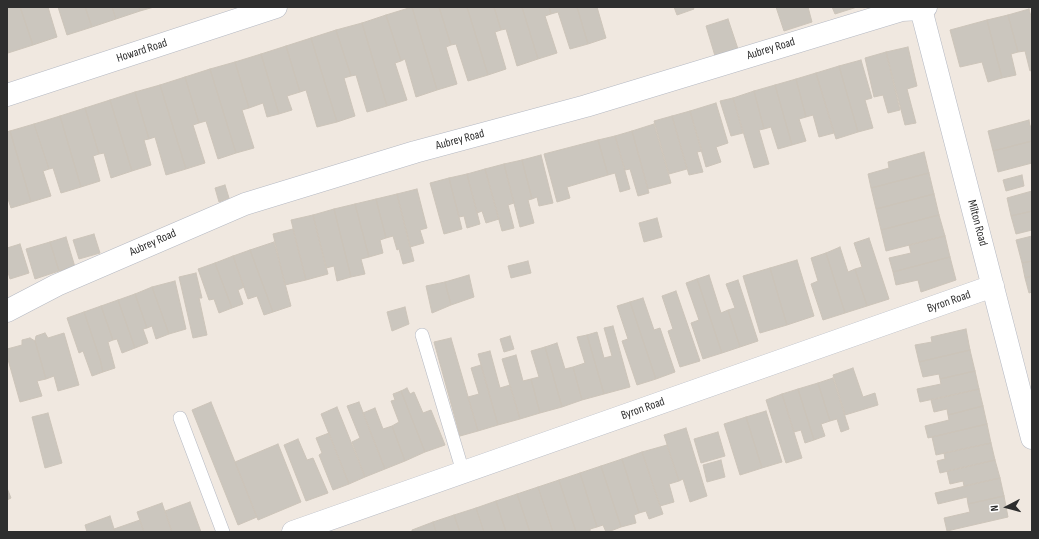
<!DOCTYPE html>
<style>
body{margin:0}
#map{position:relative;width:1039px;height:539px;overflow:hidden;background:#f0e8e0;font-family:"Sofia Sans Condensed",sans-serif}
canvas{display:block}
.frame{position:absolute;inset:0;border:8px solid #2e2e2e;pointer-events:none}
.north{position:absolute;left:987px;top:487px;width:40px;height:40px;-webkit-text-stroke:3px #fff;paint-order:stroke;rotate:264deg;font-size:11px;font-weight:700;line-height:16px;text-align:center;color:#2e2e2e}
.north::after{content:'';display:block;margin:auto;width:14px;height:18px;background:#2e2e2e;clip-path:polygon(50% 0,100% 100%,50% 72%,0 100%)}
</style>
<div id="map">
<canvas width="1039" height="539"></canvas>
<div class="frame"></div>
<div class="north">N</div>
</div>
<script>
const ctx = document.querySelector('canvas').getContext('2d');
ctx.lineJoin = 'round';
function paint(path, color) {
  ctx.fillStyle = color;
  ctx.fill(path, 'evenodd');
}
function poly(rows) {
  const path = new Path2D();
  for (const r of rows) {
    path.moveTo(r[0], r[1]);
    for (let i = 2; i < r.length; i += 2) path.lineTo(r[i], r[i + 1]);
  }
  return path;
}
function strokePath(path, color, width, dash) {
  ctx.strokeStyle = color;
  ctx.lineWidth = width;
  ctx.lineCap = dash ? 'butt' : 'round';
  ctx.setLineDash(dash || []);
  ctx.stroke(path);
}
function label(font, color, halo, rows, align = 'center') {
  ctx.font = font + ' "Sofia Sans Condensed",sans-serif';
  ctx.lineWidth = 3.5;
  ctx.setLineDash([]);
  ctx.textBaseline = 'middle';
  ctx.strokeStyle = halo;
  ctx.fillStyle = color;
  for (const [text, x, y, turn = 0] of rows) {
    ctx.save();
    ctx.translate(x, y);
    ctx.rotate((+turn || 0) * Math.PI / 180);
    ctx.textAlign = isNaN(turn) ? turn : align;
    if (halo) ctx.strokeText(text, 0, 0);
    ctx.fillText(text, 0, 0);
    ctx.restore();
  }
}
const building = poly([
 [7,7,20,7,33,45,8,53,7,7],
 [20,7,48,7,57,37,33,45,20,7],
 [58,7,85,7,92,27,67,35,58,7],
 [85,7,112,7,116,19,92,27,85,7],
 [112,7,139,7,140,11,116,19,112,7],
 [139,7,154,7,140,11,139,7],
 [412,7,439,7,451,45,446,47,457,84,437,90,412,7],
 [412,7,437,90,416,97,405,59,401,61,386,15,412,7],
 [439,7,467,7,488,75,468,81,456,44,451,45,439,7],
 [467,7,494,7,501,30,495,32,506,69,488,75,467,7],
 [494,7,522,7,538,59,517,66,506,29,501,30,494,7],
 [522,7,549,7,551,14,545,16,557,53,538,59,522,7],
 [549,7,577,7,588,44,570,49,558,12,551,14,549,7],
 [577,7,597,7,606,38,588,44,577,7],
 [674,7,693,7,694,9,677,15,674,7],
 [776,7,808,7,812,22,784,31,776,7],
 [832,7,857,7,835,14,832,7],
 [1029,9,1032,20,1032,70,1030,71,1025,51,1018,52,1008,15,1029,9],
 [386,15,401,61,395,63,407,100,387,106,362,23,386,15],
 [1008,15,1018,52,1011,54,1016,75,1002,78,987,20,1008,15],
 [728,19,738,49,715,56,706,26,728,19],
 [987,20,1002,78,988,82,982,62,960,67,950,30,987,20],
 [362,23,387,106,367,112,356,75,351,76,336,30,362,23],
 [336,30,351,76,344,78,355,116,337,122,311,38,336,30],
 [311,38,337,122,317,127,306,90,300,92,286,46,311,38],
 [286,46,300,92,287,96,292,110,279,114,261,54,286,46],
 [908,47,917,86,907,89,916,123,905,125,886,52,908,47],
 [886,52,900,110,888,113,883,95,874,97,865,58,886,52],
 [261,54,279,114,267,117,263,103,249,108,235,62,261,54],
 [861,60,872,98,865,100,873,128,858,132,839,66,861,60],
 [235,62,249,108,242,110,254,148,236,153,210,69,235,62],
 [839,66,858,132,836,139,816,73,839,66],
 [210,69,236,153,218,159,206,121,199,123,185,77,210,69],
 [816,73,834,133,819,137,813,115,806,117,796,79,816,73],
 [185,77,199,123,193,125,205,163,186,169,160,85,185,77],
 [796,79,806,117,799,119,806,141,792,145,775,85,796,79],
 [160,85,186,169,166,175,155,137,149,139,135,92,160,85],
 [775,85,792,145,778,149,771,127,764,129,754,91,775,85],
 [754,91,764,129,759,130,769,164,754,168,733,98,754,91],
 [135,92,149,139,144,140,151,165,132,171,110,100,135,92],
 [733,98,743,133,731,136,720,101,733,98],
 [110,100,132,171,111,178,104,153,99,154,85,108,110,100],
 [716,103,728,143,716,147,721,162,706,167,690,111,716,103],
 [85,108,99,154,93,156,100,181,81,187,60,116,85,108],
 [690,111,702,151,697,152,703,172,689,175,672,116,690,111],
 [60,116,81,187,61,193,53,168,49,169,34,124,60,116],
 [672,116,687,169,669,174,654,121,672,116],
 [1029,120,1030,126,1032,126,1032,141,993,151,988,131,1029,120],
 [34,124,49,169,43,171,51,196,31,202,10,131,34,124],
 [654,124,671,183,648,189,632,131,654,124],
 [10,131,31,202,11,208,7,196,7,132,10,131],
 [632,131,649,193,638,196,630,169,625,170,615,136,632,131],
 [615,136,630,189,620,192,615,173,608,175,598,140,615,136],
 [598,140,608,175,567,187,570,198,557,202,544,154,598,140],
 [1032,141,1032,163,998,172,993,151,1032,141],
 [924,152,929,173,871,188,868,174,889,168,888,162,924,152],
 [541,155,553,203,539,206,537,197,532,199,522,160,541,155],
 [522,160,532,199,528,200,534,223,520,227,504,164,522,160],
 [504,164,514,203,508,205,514,228,502,231,485,169,504,164],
 [485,169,499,219,486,223,482,211,477,213,467,174,485,169],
 [929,173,934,194,876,209,871,188,929,173],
 [467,174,480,224,467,228,464,216,459,217,449,178,467,174],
 [1022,175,1024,186,1006,191,1003,180,1022,175],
 [449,178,462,229,444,234,430,183,449,178],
 [225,185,229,198,219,202,215,188,225,185],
 [417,189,427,228,420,230,424,243,410,247,397,194,417,189],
 [1032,191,1032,211,1011,216,1007,198,1032,191],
 [397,194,414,261,403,264,399,249,397,250,393,236,386,238,376,199,397,194],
 [934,194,939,215,881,230,876,209,934,194],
 [376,199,386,238,380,240,383,253,369,257,355,204,376,199],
 [355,204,369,257,361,259,365,274,351,277,334,209,355,204],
 [334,209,351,277,337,281,334,266,326,268,313,215,334,209],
 [1032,211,1032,230,1016,234,1011,216,1032,211],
 [313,215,328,274,306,280,291,220,313,215],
 [939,215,945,236,886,251,881,230,939,215],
 [657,218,662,237,644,242,639,223,657,218],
 [293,229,306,280,285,285,273,234,293,229],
 [94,234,100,253,79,259,73,240,94,234],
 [945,236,950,257,893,272,889,258,911,253,909,245,945,236],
 [1032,236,1032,261,1022,263,1016,240,1032,236],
 [66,237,75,267,59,271,50,242,66,237],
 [869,238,889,299,867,306,855,269,862,267,854,243,869,238],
 [50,242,59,271,35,279,26,249,50,242],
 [274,242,291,306,273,312,250,250,274,242],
 [20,244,29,273,10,279,7,269,7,248,20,244],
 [840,247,848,272,855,269,867,306,845,313,826,253,840,247],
 [250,250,273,312,264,315,257,296,248,299,233,256,250,250],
 [826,253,845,313,823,320,811,284,818,281,811,258,826,253],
 [233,256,244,287,238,290,243,304,232,308,215,263,233,256],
 [950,257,956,280,921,292,918,280,896,285,893,272,950,257],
 [797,260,814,316,787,325,770,268,797,260],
 [528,261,531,273,511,278,508,266,528,261],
 [1032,261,1032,276,1025,278,1022,263,1032,261],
 [215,263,232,308,219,313,214,299,209,300,198,269,215,263],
 [770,268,787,325,760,333,743,276,770,268],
 [196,273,202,298,199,298,207,335,193,338,179,277,196,273],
 [469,275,474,297,451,305,445,282,469,275],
 [709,275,721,313,728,310,740,347,722,353,697,279,709,275],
 [1032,276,1032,292,1029,293,1025,278,1032,276],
 [697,279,722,353,703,359,691,323,699,320,686,283,697,279],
 [738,280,758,341,740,347,728,310,735,308,726,284,738,280],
 [175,281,186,329,169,334,152,287,175,281],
 [445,282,451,305,432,313,426,286,445,282],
 [152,287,169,334,156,339,152,326,147,328,135,294,152,287],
 [676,291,700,361,680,367,668,331,673,329,662,296,676,291],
 [135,294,147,328,143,329,148,343,135,348,118,300,135,294],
 [643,298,654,330,660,328,675,372,656,379,630,302,643,298],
 [118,300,135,348,122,353,117,339,113,340,101,306,118,300],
 [630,302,656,379,637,385,622,341,628,339,617,306,630,302],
 [101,306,113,340,108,342,115,368,103,372,100,359,84,312,101,306],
 [405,307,409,324,392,331,387,312,405,307],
 [84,312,100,359,103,372,92,376,83,351,79,353,67,318,84,312],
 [613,326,630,387,604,394,587,335,597,332,604,358,612,356,604,328,613,326],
 [966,329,970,350,919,362,915,345,932,342,931,337,966,329],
 [45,333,48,338,64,333,79,385,58,391,54,376,46,379,35,341,36,336,45,333],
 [587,335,604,394,582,400,573,367,585,363,577,337,587,335],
 [510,336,514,349,504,352,500,339,510,336],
 [30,338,35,341,46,379,37,381,42,396,20,402,7,356,7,349,22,345,22,340,30,338],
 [451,338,478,431,460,436,434,342,451,338],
 [557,343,565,369,573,367,582,400,562,407,545,347,557,343],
 [545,347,562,407,540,413,531,379,539,377,531,351,545,347],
 [970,350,975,371,940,379,939,374,923,377,919,362,970,350],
 [490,351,500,388,510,385,520,419,498,425,478,354,490,351],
 [516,355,523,381,531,379,540,413,520,419,502,359,516,355],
 [481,365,498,425,478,431,468,397,479,394,471,368,481,365],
 [853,368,863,397,875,393,878,405,845,415,833,375,853,368],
 [975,371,979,389,920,402,917,389,941,384,940,379,975,371],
 [833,378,849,429,841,432,837,419,830,421,818,383,833,378],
 [818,383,830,421,821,424,825,436,814,440,798,389,818,383],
 [407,388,410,394,414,392,423,413,431,410,445,445,425,452,401,391,407,388],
 [798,389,814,440,805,443,801,430,794,432,782,394,798,389],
 [979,389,983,406,948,415,947,409,934,412,931,400,979,389],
 [401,391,425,452,405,461,392,426,399,422,391,401,395,400,393,394,401,391],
 [782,394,802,458,786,463,766,400,782,394],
 [211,402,257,517,238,525,192,410,211,402],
 [359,402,385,469,365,477,352,442,360,438,347,406,359,402],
 [983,406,987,424,928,438,925,426,949,420,948,415,983,406],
 [337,407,365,477,349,484,321,414,337,407],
 [375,408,383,429,392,426,405,461,385,469,363,413,375,408],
 [766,411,782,462,762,468,746,417,766,411],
 [48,413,62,463,45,468,32,417,48,413],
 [746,417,762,468,740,475,724,424,746,417],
 [987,424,991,443,936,455,932,437,987,424],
 [686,428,707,496,690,502,683,479,679,481,664,435,686,428],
 [718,432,725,456,701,463,694,439,718,432],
 [329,433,349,484,333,490,319,455,322,453,316,438,329,433],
 [298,439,307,460,313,458,328,493,306,501,284,445,298,439],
 [991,443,995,460,940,473,937,461,945,459,944,453,991,443],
 [278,444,301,502,258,520,235,462,278,444],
 [667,445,679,481,669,484,674,502,660,506,642,452,667,445],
 [642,452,663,514,649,519,646,511,639,513,622,459,642,452],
 [622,459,639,513,634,515,636,523,621,527,601,466,622,459],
 [721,460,725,477,707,482,703,465,721,460],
 [995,460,1000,478,964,486,963,481,950,484,947,471,995,460],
 [601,466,621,527,608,532,606,532,603,525,597,527,580,473,601,466],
 [580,473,597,527,590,529,590,532,576,532,559,480,580,473],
 [1000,478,1004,496,968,504,967,497,938,504,935,493,1000,478],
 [559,480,576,532,553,532,538,487,559,480],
 [538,487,553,532,530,532,517,494,538,487],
 [7,488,11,498,7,500,7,488],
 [517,494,530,532,506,532,496,501,517,494],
 [1004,496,1008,517,947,531,944,518,970,512,968,504,1004,496],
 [496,501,506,532,484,532,476,508,496,501],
 [190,502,201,532,172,532,165,511,190,502],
 [162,503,172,532,144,532,137,512,162,503],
 [476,508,484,532,460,532,454,515,476,508],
 [454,515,460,532,436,532,433,522,454,515],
 [110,516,115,532,87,532,85,525,110,516],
 [140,520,144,532,115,532,114,529,140,520],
 [433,522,436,532,412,532,412,530,433,522]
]);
paint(building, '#cbc6be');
strokePath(building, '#ccc4b9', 1);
const lane = poly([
 [422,335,463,472],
 [180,418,223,532]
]);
const street = poly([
 [921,9,1032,438],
 [7,95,276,7],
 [7,311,57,285,245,204,415,152,586,106,902,10,921,9,926,7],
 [293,532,993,286]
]);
strokePath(lane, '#b4b8c2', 14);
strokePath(street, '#b4b8c2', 23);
strokePath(lane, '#fff', 13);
strokePath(street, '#fff', 22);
label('12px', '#2e2e2e', '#fff', [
 ["Aubrey Road",771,49,-17],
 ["Howard Road",142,51,-18],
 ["Aubrey Road",460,140,-15],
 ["Milton Road",977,223,75],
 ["Aubrey Road",153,243,-24],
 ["Byron Road",949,302,-19],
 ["Byron Road",643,409,-19]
]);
</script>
